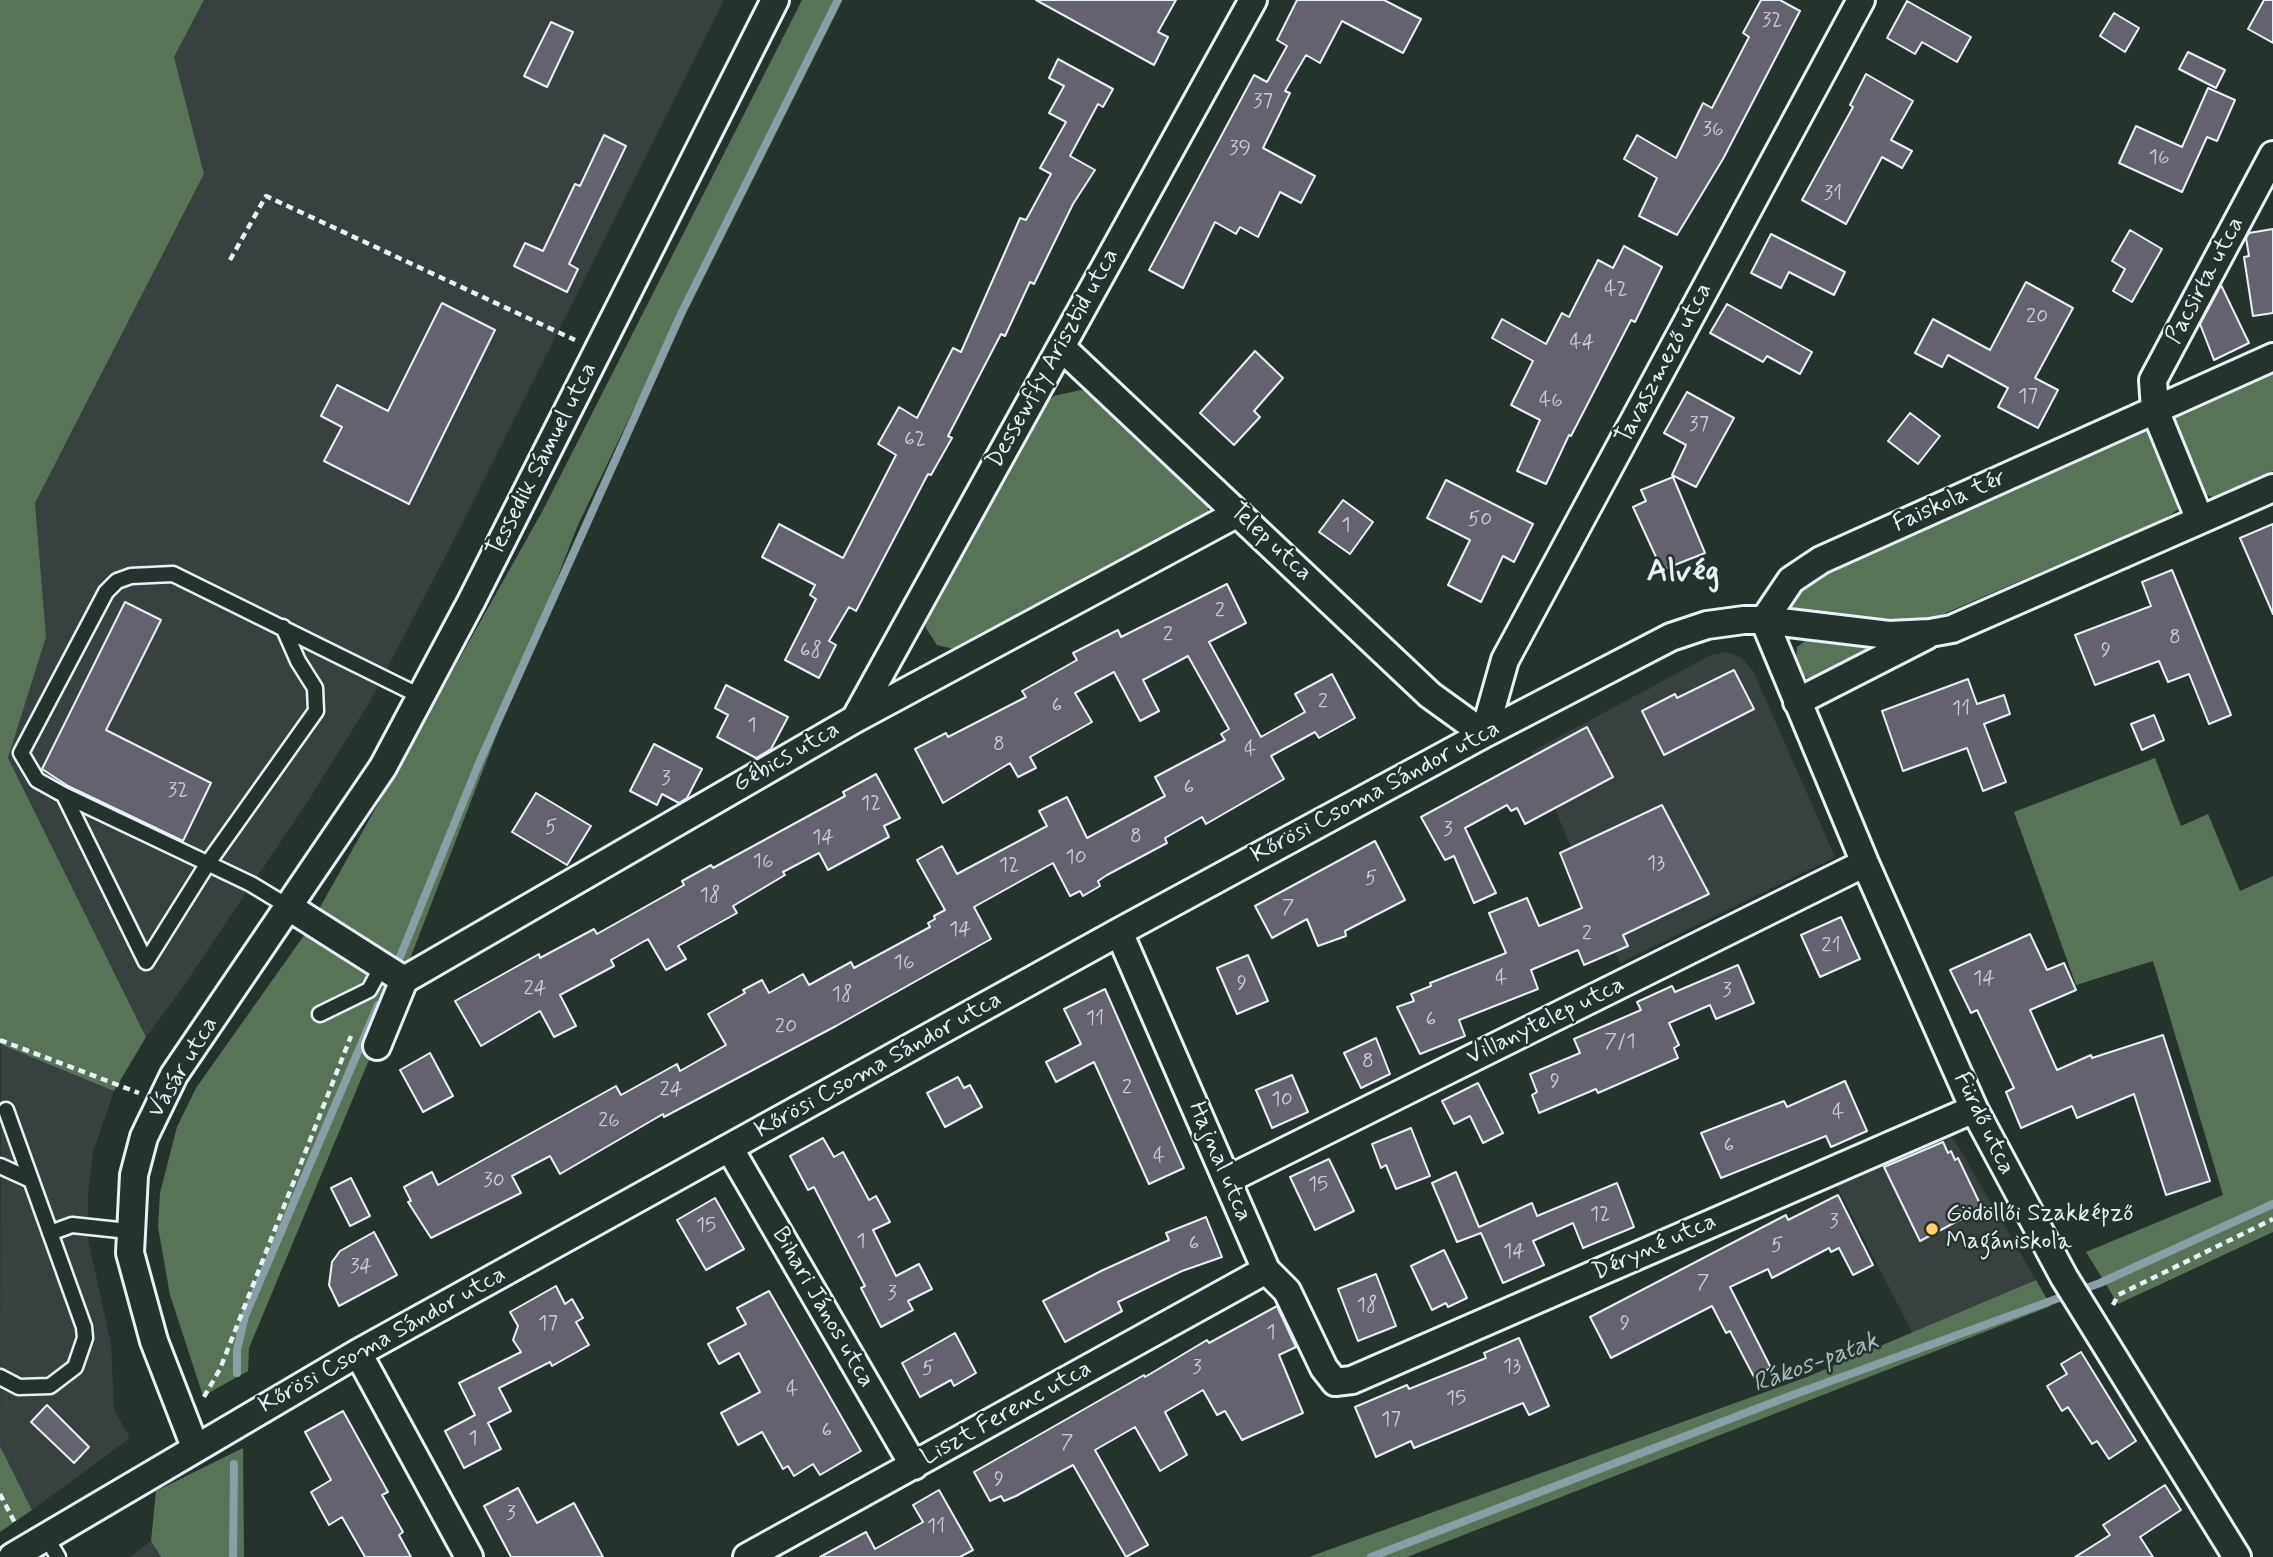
<!DOCTYPE html>
<meta charset="utf-8">
<style>
body{margin:0}
canvas{display:block;background:#26332d}
</style>
<canvas width="2273" height="1557"></canvas>
<script>
const ctx = document.querySelector('canvas').getContext('2d');
ctx.lineJoin = 'round';
function paint(path, color) {
  ctx.fillStyle = color;
  ctx.fill(path, 'evenodd');
}
function poly(rows) {
  const path = new Path2D();
  for (const r of rows) {
    path.moveTo(r[0], r[1]);
    for (let i = 2; i < r.length; i += 2) path.lineTo(r[i], r[i + 1]);
  }
  return path;
}
function strokePath(path, color, width, dash) {
  ctx.strokeStyle = color;
  ctx.lineWidth = width;
  ctx.lineCap = dash ? 'butt' : 'round';
  ctx.setLineDash(dash || []);
  ctx.stroke(path);
}
function label(font, color, halo, rows, align = 'center') {
  ctx.font = font + ' Mynerve,sans-serif';
  ctx.lineWidth = 5;
  ctx.setLineDash([]);
  ctx.textBaseline = 'middle';
  ctx.strokeStyle = halo;
  ctx.fillStyle = color;
  for (const [text, x, y, turn = 0] of rows) {
    ctx.save();
    ctx.translate(x, y);
    ctx.rotate((+turn || 0) * Math.PI / 180);
    ctx.textAlign = isNaN(turn) ? turn : align;
    if (halo) ctx.strokeText(text, 0, 0);
    ctx.fillText(text, 0, 0);
    ctx.restore();
  }
}
paint(poly([
 [204,0,724,0,444,559,369,703,306,804,178,994,146,1037,8,758,46,637,35,503,204,175,174,57],
 [1727,652,1742,658,1753,671,1835,857,1620,963,1531,752,1711,655],
 [1,1043,114,1091,93,1152,88,1193,88,1240,111,1344,114,1410,130,1438,32,1510,0,1446],
 [1947,1128,2036,1280,1913,1334,1833,1179],
 [151,1541,161,1557,130,1557]
]), '#394140');
paint(poly([
 [0,0,204,0,174,57,204,174,35,503,46,637,8,758,146,1037,114,1091,0,1044],
 [802,0,839,0,686,300,577,527,396,995,249,1348,248,1371,203,1396,170,1295,158,1227,160,1193,177,1127,196,1088,305,934,543,510],
 [2273,363,2273,471,2221,495,2215,498,2205,494,2179,439,2174,417,2175,411],
 [1080,390,1092,392,1208,500,1208,515,958,650,937,645,926,628,926,614,1041,408,1054,396],
 [2145,425,2152,429,2156,438,2178,504,2178,509,2168,517,1932,619,1902,622,1786,607,1800,581],
 [1809,638,1871,645,1874,650,1816,680,1809,680,1799,670,1796,660,1797,647],
 [2155,758,2181,826,2208,814,2240,891,2273,876,2273,1232,2118,1304,2086,1252,2223,1195,2153,961,2076,985,2014,812],
 [2036,1280,2051,1306,1407,1557,1309,1557,1807,1377],
 [0,1446,32,1510,0,1532],
 [243,1448,244,1557,161,1557,151,1541,156,1491]
]), '#597359');
strokePath(poly([
 [400,957,479,763,681,314,838,0],
 [237,1373,237,1350,245,1316,378,1005],
 [233,1557,234,1464],
 [1371,1557,1787,1397,2100,1283,2273,1204]
]), '#879fa5', 8);
const building = poly([
 [1036,0,1176,0,1158,32,1168,37,1154,65,1036,0],
 [1297,0,1384,0,1421,19,1403,53,1342,21,1320,63,1306,55,1285,91,1290,93,1263,148,1315,176,1301,203,1280,192,1258,237,1240,227,1236,234,1215,222,1183,288,1149,270,1254,75,1267,82,1287,46,1277,40,1297,0],
 [1761,0,1780,0,1800,11,1723,159,1677,235,1639,216,1657,178,1624,159,1637,135,1676,158,1703,103,1712,108,1749,37,1743,33,1761,0],
 [2264,0,2273,0,2273,43,2248,29,2264,0],
 [1907,1,1971,37,1957,62,1922,42,1915,54,1887,38,1907,1],
 [2114,13,2139,28,2125,52,2100,36,2114,13],
 [551,22,573,32,547,87,524,76,551,22],
 [2188,52,2225,70,2216,88,2179,69,2188,52],
 [1058,59,1113,89,1103,107,1098,104,1070,156,1095,170,1073,204,1034,284,1030,282,1005,336,1001,334,948,436,952,438,931,475,928,474,856,611,849,607,829,641,836,645,819,678,785,660,816,599,810,595,815,585,762,557,779,524,843,558,896,455,878,444,899,407,917,418,953,348,961,352,1020,218,1026,220,1051,174,1040,168,1066,122,1049,113,1064,86,1049,78,1058,59],
 [1866,74,1913,101,1891,140,1912,151,1902,168,1882,157,1846,224,1802,200,1853,107,1850,105,1866,74],
 [2208,88,2235,100,2217,141,2207,137,2182,192,2119,163,2136,126,2182,147,2208,88],
 [604,135,626,146,569,264,578,269,567,292,514,266,525,243,543,251,575,184,580,186,604,135],
 [2273,229,2273,313,2253,316,2244,257,2249,256,2246,238,2249,233,2273,229],
 [2130,230,2162,249,2132,302,2113,291,2125,269,2112,261,2130,230],
 [1771,234,1845,272,1834,295,1789,272,1781,288,1751,273,1771,234],
 [1624,246,1662,267,1635,322,1631,320,1571,436,1569,435,1546,484,1517,471,1540,420,1511,405,1533,361,1492,338,1502,319,1546,344,1562,313,1569,317,1598,260,1613,268,1624,246],
 [2026,282,2073,308,2035,378,2058,390,2038,428,1998,407,2008,388,1948,355,1942,367,1915,353,1933,319,1990,350,2026,282],
 [2221,285,2249,343,2214,360,2200,324,2221,285],
 [442,303,495,330,409,504,324,461,342,427,321,416,337,385,388,411,442,303],
 [1727,304,1812,352,1800,374,1767,356,1763,362,1710,333,1727,304],
 [1255,351,1283,378,1254,411,1260,417,1234,445,1200,413,1255,351],
 [1687,392,1734,418,1696,487,1672,475,1686,445,1664,433,1687,392],
 [1910,413,1940,436,1918,464,1888,441,1910,413],
 [1673,477,1705,553,1662,570,1633,507,1646,501,1641,490,1673,477],
 [1446,480,1533,524,1514,562,1503,556,1481,602,1448,585,1470,540,1427,518,1446,480],
 [1343,500,1373,522,1350,554,1319,532,1343,500],
 [2273,524,2273,614,2240,538,2273,524],
 [2172,570,2231,715,2209,724,2189,674,2168,682,2159,661,2095,685,2075,635,2151,606,2142,582,2172,570],
 [1227,584,1246,623,1209,642,1261,737,1305,712,1295,694,1332,674,1355,718,1319,738,1315,732,1271,756,1284,779,1206,824,1202,817,1165,838,1167,843,1107,875,1098,881,1100,886,1083,896,1080,891,1070,896,1053,863,974,907,991,939,836,1026,664,1117,663,1114,560,1174,550,1156,512,1176,521,1193,431,1238,408,1202,411,1201,404,1187,432,1172,438,1185,616,1086,621,1095,677,1064,680,1071,726,1045,708,1014,745,993,743,990,762,980,769,993,803,974,809,985,851,962,854,968,930,927,928,923,935,919,934,916,945,910,917,860,942,846,957,874,1047,826,1039,811,1067,797,1087,838,1165,796,1155,777,1225,740,1221,734,1229,729,1188,656,1143,680,1159,711,1140,721,1114,672,1075,693,1092,722,1030,757,1036,768,1018,777,1010,763,943,803,915,749,946,733,948,737,1026,697,1022,691,1077,660,1073,653,1118,630,1121,637,1227,584],
 [125,602,161,620,106,730,211,783,183,841,68,786,42,769,125,602],
 [1734,670,1754,709,1664,755,1642,711,1675,694,1677,698,1734,670],
 [1968,679,1977,704,2004,695,2010,714,1984,724,2006,782,1983,791,1967,748,1903,771,1882,711,1968,679],
 [726,685,788,717,771,749,756,758,717,737,728,715,715,708,726,685],
 [2154,715,2164,740,2142,750,2131,724,2154,715],
 [1587,727,1613,777,1525,824,1517,808,1511,811,1507,805,1465,828,1496,893,1474,903,1454,856,1445,860,1421,817,1587,727],
 [654,744,702,769,687,798,679,803,662,794,657,805,630,791,654,744],
 [876,774,900,818,884,826,889,837,828,870,819,853,783,872,785,875,733,906,737,913,678,946,686,959,666,970,648,939,611,960,614,966,560,995,576,1026,554,1037,540,1011,481,1046,455,1001,539,954,540,958,594,929,597,934,684,885,682,881,711,865,713,868,845,796,843,792,876,774],
 [536,793,591,826,567,865,512,832,536,793],
 [1662,805,1709,894,1623,935,1628,946,1584,965,1578,950,1531,970,1538,989,1459,1020,1465,1036,1420,1054,1397,1007,1414,1001,1411,994,1431,986,1430,983,1506,953,1489,913,1527,898,1539,926,1582,908,1560,853,1662,805],
 [1375,841,1405,900,1345,931,1346,936,1318,946,1307,919,1272,938,1255,906,1375,841],
 [1841,917,1860,959,1820,977,1801,935,1841,917],
 [2030,934,2047,970,2064,963,2076,990,2030,1010,2057,1070,2091,1055,2092,1058,2163,1035,2210,1181,2166,1195,2134,1094,2077,1118,2072,1106,2021,1128,2006,1092,2014,1088,1977,1010,1971,1013,1950,970,2030,934],
 [1248,955,1268,1001,1237,1014,1217,968,1248,955],
 [1738,965,1754,1003,1716,1019,1710,1005,1669,1023,1679,1045,1674,1048,1678,1058,1598,1093,1596,1089,1539,1113,1532,1095,1537,1092,1530,1074,1580,1053,1574,1039,1641,1010,1637,1002,1672,986,1675,992,1738,965],
 [1105,989,1184,1168,1149,1184,1094,1062,1056,1082,1046,1062,1081,1044,1064,1009,1105,989],
 [1376,1038,1390,1074,1361,1088,1344,1053,1376,1038],
 [430,1053,453,1096,423,1112,400,1070,430,1053],
 [1292,1075,1308,1112,1272,1128,1256,1090,1292,1075],
 [958,1077,964,1088,970,1085,982,1107,945,1127,927,1093,958,1077],
 [1845,1081,1867,1131,1831,1147,1826,1136,1721,1178,1701,1133,1784,1101,1787,1107,1845,1081],
 [1478,1083,1503,1133,1483,1143,1470,1116,1454,1124,1442,1101,1478,1083],
 [1411,1128,1430,1176,1396,1189,1386,1165,1381,1168,1372,1144,1411,1128],
 [823,1138,834,1157,843,1152,869,1200,876,1196,890,1222,873,1230,896,1276,919,1264,932,1289,908,1301,913,1310,881,1327,861,1288,865,1286,814,1187,808,1190,790,1156,823,1138],
 [1943,1142,1948,1153,1951,1151,1955,1160,1958,1158,1982,1208,1920,1241,1884,1167,1943,1142],
 [1329,1159,1354,1211,1315,1230,1290,1177,1329,1159],
 [1456,1172,1479,1227,1532,1203,1537,1216,1617,1183,1634,1227,1583,1248,1573,1223,1533,1241,1544,1265,1503,1283,1481,1233,1457,1242,1432,1183,1456,1172],
 [351,1178,370,1216,350,1226,331,1188,351,1178],
 [1838,1195,1873,1265,1853,1275,1839,1248,1831,1252,1829,1248,1772,1278,1768,1269,1730,1287,1771,1368,1754,1377,1730,1331,1726,1333,1712,1306,1611,1358,1590,1317,1786,1215,1788,1220,1838,1195],
 [715,1198,744,1249,706,1270,677,1220,715,1198],
 [1206,1217,1222,1257,1182,1271,1118,1302,1122,1311,1065,1342,1043,1301,1101,1271,1169,1240,1166,1233,1206,1217],
 [374,1232,397,1275,339,1306,329,1285,332,1262,340,1251,374,1232],
 [1444,1250,1467,1298,1448,1307,1446,1303,1432,1310,1411,1266,1444,1250],
 [1376,1274,1396,1326,1358,1341,1338,1289,1376,1274],
 [556,1286,565,1304,572,1299,583,1318,576,1322,589,1345,552,1366,550,1362,499,1388,511,1411,488,1423,501,1449,464,1468,445,1431,475,1415,459,1383,521,1352,513,1340,518,1326,510,1312,556,1286],
 [769,1291,861,1451,820,1475,813,1464,794,1476,788,1466,783,1469,762,1432,738,1445,721,1413,760,1392,739,1353,719,1364,708,1344,746,1324,737,1308,769,1291],
 [1277,1306,1296,1347,1279,1355,1303,1413,1242,1440,1225,1411,1217,1415,1203,1390,1165,1412,1187,1455,1160,1471,1135,1427,1095,1450,1148,1545,1126,1557,1073,1465,1016,1496,1004,1501,1001,1496,990,1501,974,1472,1144,1375,1145,1377,1207,1340,1209,1343,1277,1306],
 [955,1333,976,1373,954,1386,951,1380,920,1397,902,1363,955,1333],
 [1519,1338,1549,1406,1529,1415,1523,1403,1414,1448,1411,1441,1376,1457,1355,1407,1407,1385,1409,1389,1486,1358,1484,1353,1519,1338],
 [2081,1352,2136,1441,2109,1459,2097,1441,2092,1444,2068,1407,2062,1411,2047,1386,2067,1374,2061,1364,2081,1352],
 [47,1405,89,1447,74,1463,31,1422,47,1405],
 [343,1411,388,1492,382,1495,403,1532,399,1535,411,1557,365,1557,342,1517,329,1525,311,1492,331,1480,305,1432,343,1411],
 [2165,1485,2181,1510,2140,1537,2153,1557,2075,1557,2110,1535,2103,1525,2165,1485],
 [518,1488,537,1523,574,1503,603,1557,511,1557,484,1506,518,1488],
 [939,1490,973,1550,960,1557,820,1557,866,1532,875,1549,923,1522,913,1505,939,1490]
]);
paint(building, '#64626e');
strokePath(building, '#e8f1f8', 2);
const lane = poly([
 [64,795,146,962,208,863,316,711,315,688,298,661,283,627],
 [289,907,251,884,64,795,37,780,21,753,106,592,117,581,131,576,173,574,420,696],
 [320,1014,369,990,381,968],
 [0,1166,31,1180],
 [50,1233,72,1225,128,1231],
 [0,1377,19,1387,50,1386,75,1367,85,1338,84,1327,6,1110],
 [46,1537,58,1557]
]);
const street = poly([
 [1061,347,1430,695,1484,734,1505,660,1861,0],
 [2200,520,2155,410,2153,380,2273,155],
 [1764,620,1865,863,1974,1109,2064,1277,2237,1557],
 [1764,620,1791,580,1821,560,2273,357],
 [1797,702,1926,636],
 [855,719,1253,0],
 [289,907,404,980],
 [1119,932,1266,1270,1287,1291,1324,1368,1335,1382,1352,1380,1974,1109],
 [377,1046,404,980,855,719,1238,513],
 [730,1149,914,1466],
 [1227,1180,1865,863],
 [358,1353,469,1557],
 [195,1447,154,1341,130,1253,134,1175,144,1137,174,1075,383,767,471,602,775,0],
 [12,1557,358,1353,1119,932,1484,734,1671,637,1707,625,1744,620,1764,620,1889,635,1930,633,1952,629,2273,488],
 [747,1557,1266,1270]
]);
strokePath(lane, '#e8f1f8', 19);
strokePath(street, '#e8f1f8', 32);
strokePath(poly([
 [230,260,266,196,575,340],
 [0,1040,139,1093],
 [2113,1305,2118,1295,2273,1219],
 [204,1397,220,1369,351,1036],
 [0,1494,16,1525]
]), '#e8f1f8', 4.5, [7, 5]);
strokePath(lane, '#26332d', 14);
strokePath(street, '#26332d', 26);
for (const [x, y, r, color] of [
 [1932,1229,7,"#ffd166"]
]) {
  const dot = new Path2D();
  dot.arc(x, y, r, 0, 2 * Math.PI);
  ctx.fillStyle = color;
  ctx.fill(dot);
  strokePath(dot, '#26332d', 2.5);
}
label('21px', '#c7cdd6', null, [
 ["32",1772,22],
 ["37",1263,103],
 ["36",1713,131],
 ["39",1240,150],
 ["16",2159,159],
 ["31",1833,195],
 ["42",1616,291],
 ["20",2037,318],
 ["44",1582,344],
 ["17",2028,398],
 ["46",1551,402],
 ["37",1699,426],
 ["62",915,441],
 ["50",1480,521],
 ["1",1346,527],
 ["2",1220,612],
 ["2",1168,636],
 ["8",2175,639],
 ["68",811,652],
 ["9",2106,652],
 ["2",1323,703],
 ["6",1057,707],
 ["11",1961,710],
 ["1",752,727],
 ["8",999,746],
 ["4",1250,751],
 ["3",666,780],
 ["6",1189,789],
 ["32",178,792],
 ["12",871,805],
 ["5",551,829],
 ["3",1448,831],
 ["8",1136,838],
 ["14",823,839],
 ["10",1076,859],
 ["16",763,863],
 ["13",1656,865],
 ["12",1009,867],
 ["5",1371,880],
 ["18",710,897],
 ["7",1288,909],
 ["14",960,931],
 ["2",1587,935],
 ["21",1831,947],
 ["16",904,964],
 ["4",1501,980],
 ["14",1984,980],
 ["9",1242,985],
 ["24",535,990],
 ["3",1727,992],
 ["18",842,996],
 ["11",1095,1020],
 ["6",1431,1021],
 ["20",786,1028],
 ["7/1",1620,1043],
 ["8",1368,1063],
 ["9",1555,1083],
 ["2",1127,1089],
 ["24",671,1091],
 ["10",1282,1101],
 ["4",1838,1114],
 ["26",609,1122],
 ["6",1729,1147],
 ["4",1159,1158],
 ["30",494,1182],
 ["15",1318,1186],
 ["12",1600,1216],
 ["3",1834,1223],
 ["15",706,1227],
 ["1",861,1243],
 ["6",1194,1245],
 ["5",1777,1247],
 ["14",1514,1253],
 ["34",361,1268],
 ["7",1703,1284],
 ["3",892,1295],
 ["18",1367,1307],
 ["17",548,1325],
 ["9",1625,1325],
 ["1",1271,1334],
 ["13",1512,1368],
 ["3",1197,1369],
 ["5",928,1370],
 ["4",792,1391],
 ["15",1456,1400],
 ["17",1391,1421],
 ["6",827,1432],
 ["1",473,1440],
 ["7",1067,1444],
 ["9",999,1481],
 ["3",511,1515],
 ["11",936,1528]
]);
label('24px', '#e8f1f8', '#26332d', [
 ["Pacsirta utca",2206,281,-62],
 ["Dessewffy Arisztid utca",1054,359,-61],
 ["Tavaszmező utca",1665,364,-62],
 ["Tessedik Sámuel utca",543,460,-63],
 ["Faiskola tér",1950,502,-24],
 ["Telep utca",1270,543,43],
 ["Gébics utca",787,758,-30],
 ["Kőrösi Csoma Sándor utca",1376,793,-28],
 ["Villanytelep utca",1546,1022,-26],
 ["Kőrösi Csoma Sándor utca",879,1066,-29],
 ["Vásár utca",184,1068,-59],
 ["Fürdő utca",1983,1124,64],
 ["Hajnal utca",1219,1162,67],
 ["Déryné utca",1655,1248,-24],
 ["Bihari János utca",822,1308,60],
 ["Kőrösi Csoma Sándor utca",383,1341,-29],
 ["Liszt Ferenc utca",1007,1414,-29]
]);
label('24px', '#e8f1f8', '#26332d', [
 ["Gödöllői Szakképző",1946,1215],
 ["Magániskola",1946,1243]
], 'left');
label('italic 26px', '#a8bbc1', '#26332d', [
 ["Rákos-patak",1816,1364,-20]
]);
label('bold 32px', '#e8f1f8', '#26332d', [
 ["Alvég",1683,573]
]);
</script>
